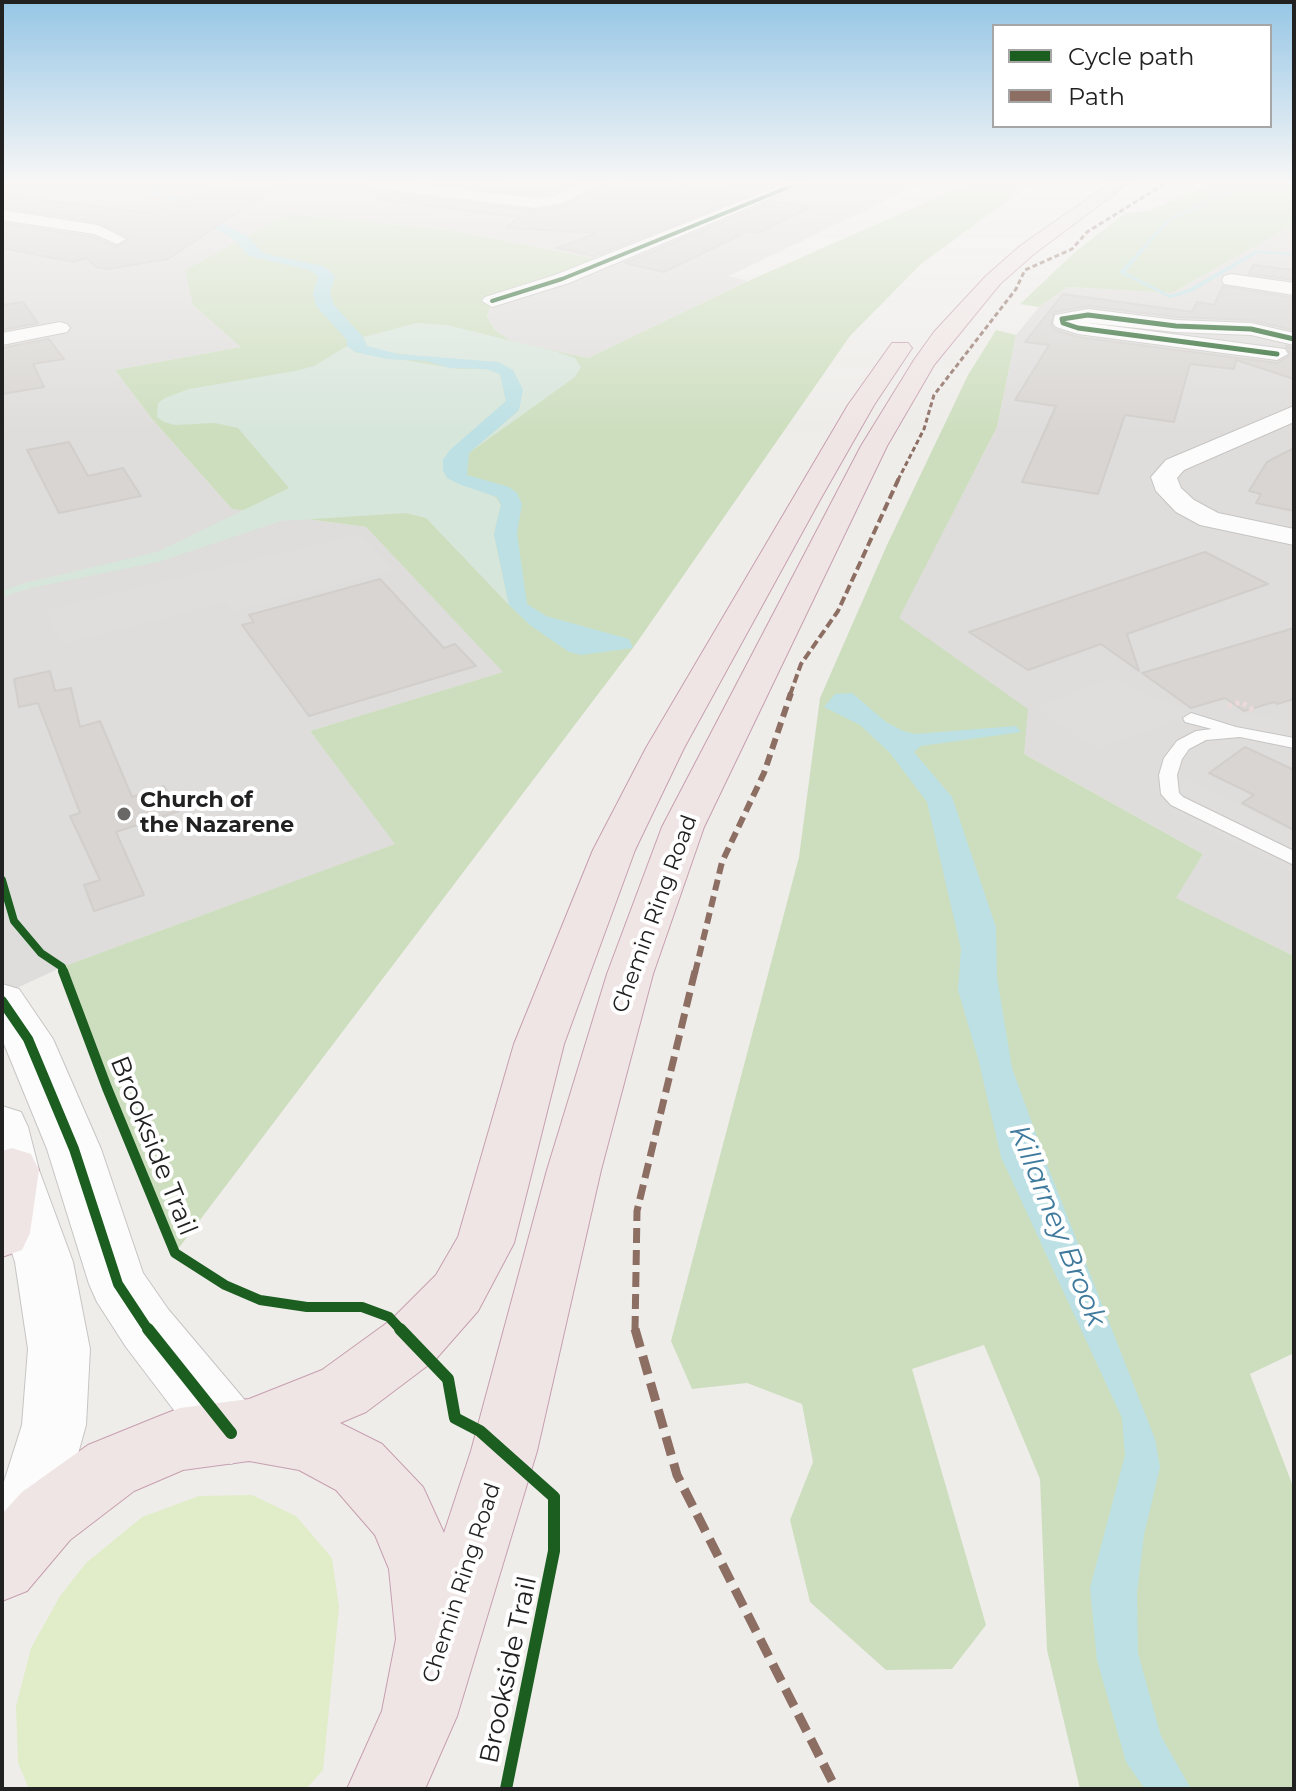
<!DOCTYPE html>
<style>
body{margin:0}
#map{position:relative;width:1296px;height:1791px;overflow:hidden;background:#efedea;font-family:Montserrat,sans-serif}
canvas{display:block}
.frame{position:absolute;inset:0;border:4px solid #212121;pointer-events:none}
.legend{position:absolute;left:992px;top:24px;width:280px;height:104px;box-sizing:border-box;background:#fff;border:2px solid #a6a6a6;margin:0;padding:10px 14px;list-style:none;font-size:24px;color:#212121}
.legend li{display:flex;align-items:center;gap:16px;height:40px}
.legend b{width:40px;border:2px solid #a6a6a6}
</style>
<div id="map">
<canvas width="1296" height="1791"></canvas>
<div class="frame"></div>
<ul class="legend">
<li><b style="height:10px;background:#1b5e20"></b>Cycle path</li>
<li><b style="height:10px;background:#8d6e63"></b>Path</li>
</ul>
</div>
<script>
const ctx = document.querySelector('canvas').getContext('2d');
ctx.lineJoin = 'round';
function paint(path, color) {
  ctx.fillStyle = color;
  ctx.fill(path, 'evenodd');
}
function poly(rows) {
  const path = new Path2D();
  for (const r of rows) {
    path.moveTo(r[0], r[1]);
    for (let i = 2; i < r.length; i += 2) path.lineTo(r[i], r[i + 1]);
  }
  return path;
}
function strokePath(path, color, width, dash) {
  ctx.strokeStyle = color;
  ctx.lineWidth = width;
  ctx.lineCap = dash ? 'butt' : 'round';
  ctx.setLineDash(dash || []);
  ctx.stroke(path);
}
function label(font, color, halo, rows, align = 'center') {
  ctx.font = font + ' Montserrat,sans-serif';
  ctx.lineWidth = 8;
  ctx.setLineDash([]);
  ctx.textBaseline = 'middle';
  ctx.strokeStyle = halo;
  ctx.fillStyle = color;
  for (const [text, x, y, turn = 0] of rows) {
    ctx.save();
    ctx.translate(x, y);
    ctx.rotate((+turn || 0) * Math.PI / 180);
    ctx.textAlign = isNaN(turn) ? turn : align;
    if (halo) ctx.strokeText(text, 0, 0);
    ctx.fillText(text, 0, 0);
    ctx.restore();
  }
}
paint(poly([
 [2,183,922,183,729,276,748,281,588,358,511,341,495,330,487,317,492,301,604,261,450,230,289,214,193,305,242,347,115,370,152,419,232,509,366,527,504,672,310,731,396,844,62,967,2,995],
 [1294,224,1294,956,1175,898,1203,854,1024,754,898,618,997,427,1016,335,1039,307,1068,287,1172,293]
]), '#dedddb');
paint(poly([
 [252,1495,296,1516,332,1558,339,1607,323,1770,306,1789,29,1789,18,1763,16,1706,31,1648,60,1596,86,1563,142,1517,199,1496]
]), '#e0edc8');
paint(poly([
 [970,183,1032,183,921,264,850,336,633,648,175,1253,107,1088,62,967,395,844,310,731,503,672,366,527,232,509,152,419,115,370,241,347,193,305,185,270,289,214,450,230,606,261,492,301,487,317,495,330,511,341,588,358,748,281],
 [1214,183,1294,183,1294,224,1172,293,1068,287,1039,307,1020,304,1076,251,1125,213,1148,211],
 [996,330,1016,335,997,427,899,618,1028,709,1024,754,1203,854,1176,898,1294,956,1294,1353,1250,1374,1294,1489,1294,1789,1080,1789,1047,1650,1040,1479,984,1345,912,1369,986,1625,952,1669,886,1670,810,1602,790,1520,813,1462,802,1404,747,1383,692,1389,671,1341,799,857,820,698,887,545,968,375]
]), '#cddebe');
paint(poly([
 [417,323,447,325,557,352,575,358,581,367,575,377,469,453,519,410,513,370,387,352,367,346,363,337],
 [347,346,355,352,459,369,486,369,500,374,506,401,447,478,496,497,501,505,494,534,509,605,426,518,406,513,281,521,158,562,31,588,2,597,2,591,25,583,157,552,289,488,238,428,215,423,175,425,164,422,157,417,158,403,165,398,189,389,295,371,314,366]
]), '#d7e6db');
paint(poly([
 [361,534,394,570,233,611,226,602,61,644,45,610],
 [1113,677,1155,699,1202,714,1181,722,1175,720,1097,749,1035,708],
 [1241,714,1294,723,1294,750,1240,739],
 [1184,777,1294,833,1294,873,1174,812]
]), '#dfdedd');
paint(poly([
 [2,183,151,183,159,185,160,194,195,201,214,219,248,237,263,253,323,266,330,271,335,277,330,293,334,305,363,337,367,346,398,354,498,362,513,370,523,390,519,410,469,453,467,475,509,487,517,493,522,504,517,533,527,604,546,616,629,639,633,648,581,655,569,652,531,626,509,605,494,534,501,505,497,497,461,485,447,478,443,470,443,460,450,450,506,401,500,374,486,369,449,368,426,361,387,359,355,352,347,346,346,339,316,306,313,294,318,276,309,270,249,256,235,240,200,220,189,204,149,195,149,186],
 [852,693,886,722,903,731,915,734,1016,726,1021,732,921,746,914,752,952,797,996,927,997,977,1012,1068,1046,1162,1155,1439,1160,1467,1144,1535,1137,1593,1138,1653,1161,1736,1191,1789,1145,1789,1126,1762,1097,1660,1090,1588,1125,1455,1122,1418,1001,1157,979,1062,958,990,961,949,927,802,890,753,860,725,824,707,835,694]
]), '#bce0e4');
paint(poly([
 [1245,183,1249,183,1170,221,1125,272,1170,295,1187,290,1255,251,1294,253,1294,255,1258,253,1191,292,1170,298,1120,273,1120,271,1168,219,1245,183]
]), '#bce0e4');
const building = poly([
 [238,183,282,183,168,259,108,269,96,267,86,258,74,262,2,248,2,223,93,237,116,247,129,240,127,236,98,222,2,207,2,195,147,213,238,183],
 [433,183,495,183,558,190,535,195,433,183],
 [629,183,666,183,746,196,594,256,557,248,597,233,506,228,519,217,381,200,381,192,536,211,564,206,587,194,601,196,629,183],
 [773,201,810,207,758,233,748,231,664,272,625,263,773,201],
 [1253,265,1294,270,1294,280,1249,274,1253,265],
 [1223,286,1294,298,1294,330,1251,320,1176,317,1088,306,1054,312,1051,325,1055,330,1078,337,1277,363,1291,355,1286,346,1294,348,1294,379,1236,360,1234,369,1190,364,1174,422,1125,415,1098,494,1022,482,1056,406,1015,400,1049,345,1025,342,1063,294,1192,312,1197,302,1214,305,1223,286],
 [2,301,4,305,23,302,38,323,2,330,2,301],
 [49,339,64,359,33,364,44,387,2,394,2,348,49,339],
 [69,442,88,476,123,468,141,496,59,513,27,450,69,442],
 [1294,448,1294,511,1256,503,1261,494,1249,491,1267,462,1294,448],
 [1205,552,1268,584,1127,634,1139,671,1101,644,1028,670,969,632,1205,552],
 [380,579,444,648,455,644,476,666,309,716,242,625,254,622,249,615,380,579],
 [1294,628,1294,699,1277,704,1274,702,1244,711,1225,698,1191,708,1142,673,1294,628],
 [50,671,55,691,71,688,80,727,100,721,132,797,164,786,179,811,116,832,144,895,94,911,84,885,100,880,70,816,80,813,38,703,19,707,14,679,50,671],
 [1245,747,1294,770,1294,830,1242,803,1254,795,1209,773,1245,747]
]);
paint(building, '#d8d5d2');
strokePath(building, '#d2cecb', 2);
const service = poly([
 [1191,713,1236,727,1294,738,1294,748,1240,737,1206,740,1189,749,1182,759,1177,775,1179,793,1183,797,1294,851,1294,865,1171,805,1161,794,1159,775,1164,758,1177,741,1196,731,1212,729,1185,722,1183,718,1191,713]
]);
const minor = poly([
 [368,183,411,183,535,198,553,196,582,183,602,183,563,203,535,208,376,188,368,183],
 [786,183,807,183,569,283,492,307,482,301,485,297,555,275,786,183],
 [2,210,98,225,126,239,117,244,94,234,2,220,2,210],
 [1231,274,1294,283,1294,295,1224,284,1222,280,1224,276,1231,274],
 [1088,309,1176,320,1251,323,1294,333,1294,345,1251,335,1176,332,1081,322,1285,349,1288,354,1277,360,1078,334,1056,327,1053,323,1055,315,1088,309],
 [60,322,67,324,70,328,67,332,2,345,2,333,60,322],
 [1294,406,1294,422,1184,470,1177,478,1181,488,1194,500,1218,513,1294,529,1294,545,1200,525,1176,512,1156,491,1151,477,1166,460,1294,406]
]);
const tertiary = poly([
 [2,984,19,989,53,1039,101,1149,143,1273,168,1309,254,1411,263,1433,254,1455,231,1464,208,1455,126,1347,97,1302,89,1284,47,1149,2,1039,2,984],
 [2,1106,21,1112,28,1127,39,1170,73,1262,90,1349,86,1425,61,1515,26,1582,2,1593,2,1488,22,1425,28,1349,15,1262,2,1222,2,1106]
]);
const trunk = poly([
 [1110,183,1129,183,1034,254,1000,284,934,365,887,446,704,827,653,974,601,1170,537,1451,457,1716,425,1789,347,1789,382,1711,396,1639,389,1569,375,1535,336,1490,299,1470,249,1461,183,1470,134,1491,70,1540,27,1591,2,1601,2,1514,22,1492,88,1445,157,1417,180,1408,249,1399,322,1370,391,1320,436,1275,458,1237,514,1044,593,850,646,748,848,405,892,343,908,343,912,348,874,405,821,498,684,748,635,850,564,1044,514,1243,478,1311,435,1360,366,1412,340,1423,382,1444,423,1487,444,1533,471,1451,547,1170,607,974,662,827,861,446,914,360,934,332,986,276,1020,246,1110,183],
 [12,1148,31,1154,39,1170,30,1233,22,1250,2,1257,2,1151,12,1148]
]);
strokePath(service, '#c6c5c4', 2);
strokePath(minor, '#c6c5c4', 2);
strokePath(tertiary, '#c6c5c4', 2);
strokePath(trunk, '#c69fb0', 2);
strokePath(poly([
 [1228,706,1241,702,1255,711]
]), '#ecdadb', 5, [4, 4]);
paint(service, '#fdfcfc');
paint(minor, '#fdfcfc');
paint(tertiary, '#fdfcfc');
paint(trunk, '#efe5e4');
strokePath(poly([
 [898,480,924,429,934,395,1016,289,1025,270,1072,249,1087,232,1166,183]
]), '#8d6e63', 3, [5, 3]);
strokePath(poly([
 [790,695,801,664,838,611,899,478]
]), '#8d6e63', 4, [9, 4]);
strokePath(poly([
 [695,973,722,862,764,773,791,693]
]), '#8d6e63', 6, [11, 6]);
strokePath(poly([
 [635,1331,637,1211,695,971]
]), '#8d6e63', 7, [15, 7]);
strokePath(poly([
 [635,1329,677,1475,836,1789]
]), '#8d6e63', 9, [19, 9]);
strokePath(poly([
 [492,301,562,279,799,183]
]), '#1b5e20', 4);
strokePath(poly([
 [1277,354,1078,328,1063,323,1062,319,1088,315,1176,326,1251,329,1294,339]
]), '#1b5e20', 5);
strokePath(poly([
 [2,880,14,921,41,953,62,967,64,973]
]), '#1b5e20', 8);
strokePath(poly([
 [63,971,107,1088,175,1253,225,1285,260,1300,307,1307,362,1307,389,1317,402,1331],
 [2,1001,28,1039,74,1149,118,1284,149,1331]
]), '#1b5e20', 10);
strokePath(poly([
 [148,1329,231,1433],
 [400,1329,448,1379,455,1418,480,1431,554,1497,554,1551,506,1789]
]), '#1b5e20', 12);
const sky = ctx.createLinearGradient(0, 0, 0, 433);
sky.addColorStop(0, '#96c6e6');
sky.addColorStop(0.42, '#f8f7f6');
sky.addColorStop(1, '#f8f7f600');
ctx.fillStyle = sky;
ctx.fillRect(0, 0, 1296, 433);
for (const [x, y, r, color] of [
 [124,814,8,"#696867"]
]) {
  const dot = new Path2D();
  dot.arc(x, y, r, 0, 2 * Math.PI);
  ctx.fillStyle = color;
  ctx.fill(dot);
  strokePath(dot, '#fff', 3);
}
label('bold 22px', '#212121', '#fff', [
 ["Church of",140,801],
 ["the Nazarene",140,826]
], 'left');
label('22px', '#212121', '#fff', [
 ["Chemin Ring Road",655,914,-70],
 ["Chemin Ring Road",462,1583,-72]
]);
label('26px', '#212121', '#fff', [
 ["Brookside Trail",153,1146,68],
 ["Brookside Trail",509,1670,-78]
]);
label('italic 28px', '#407a9d', '#fff', [
 ["Killarney Brook",1057,1226,68]
]);
</script>
